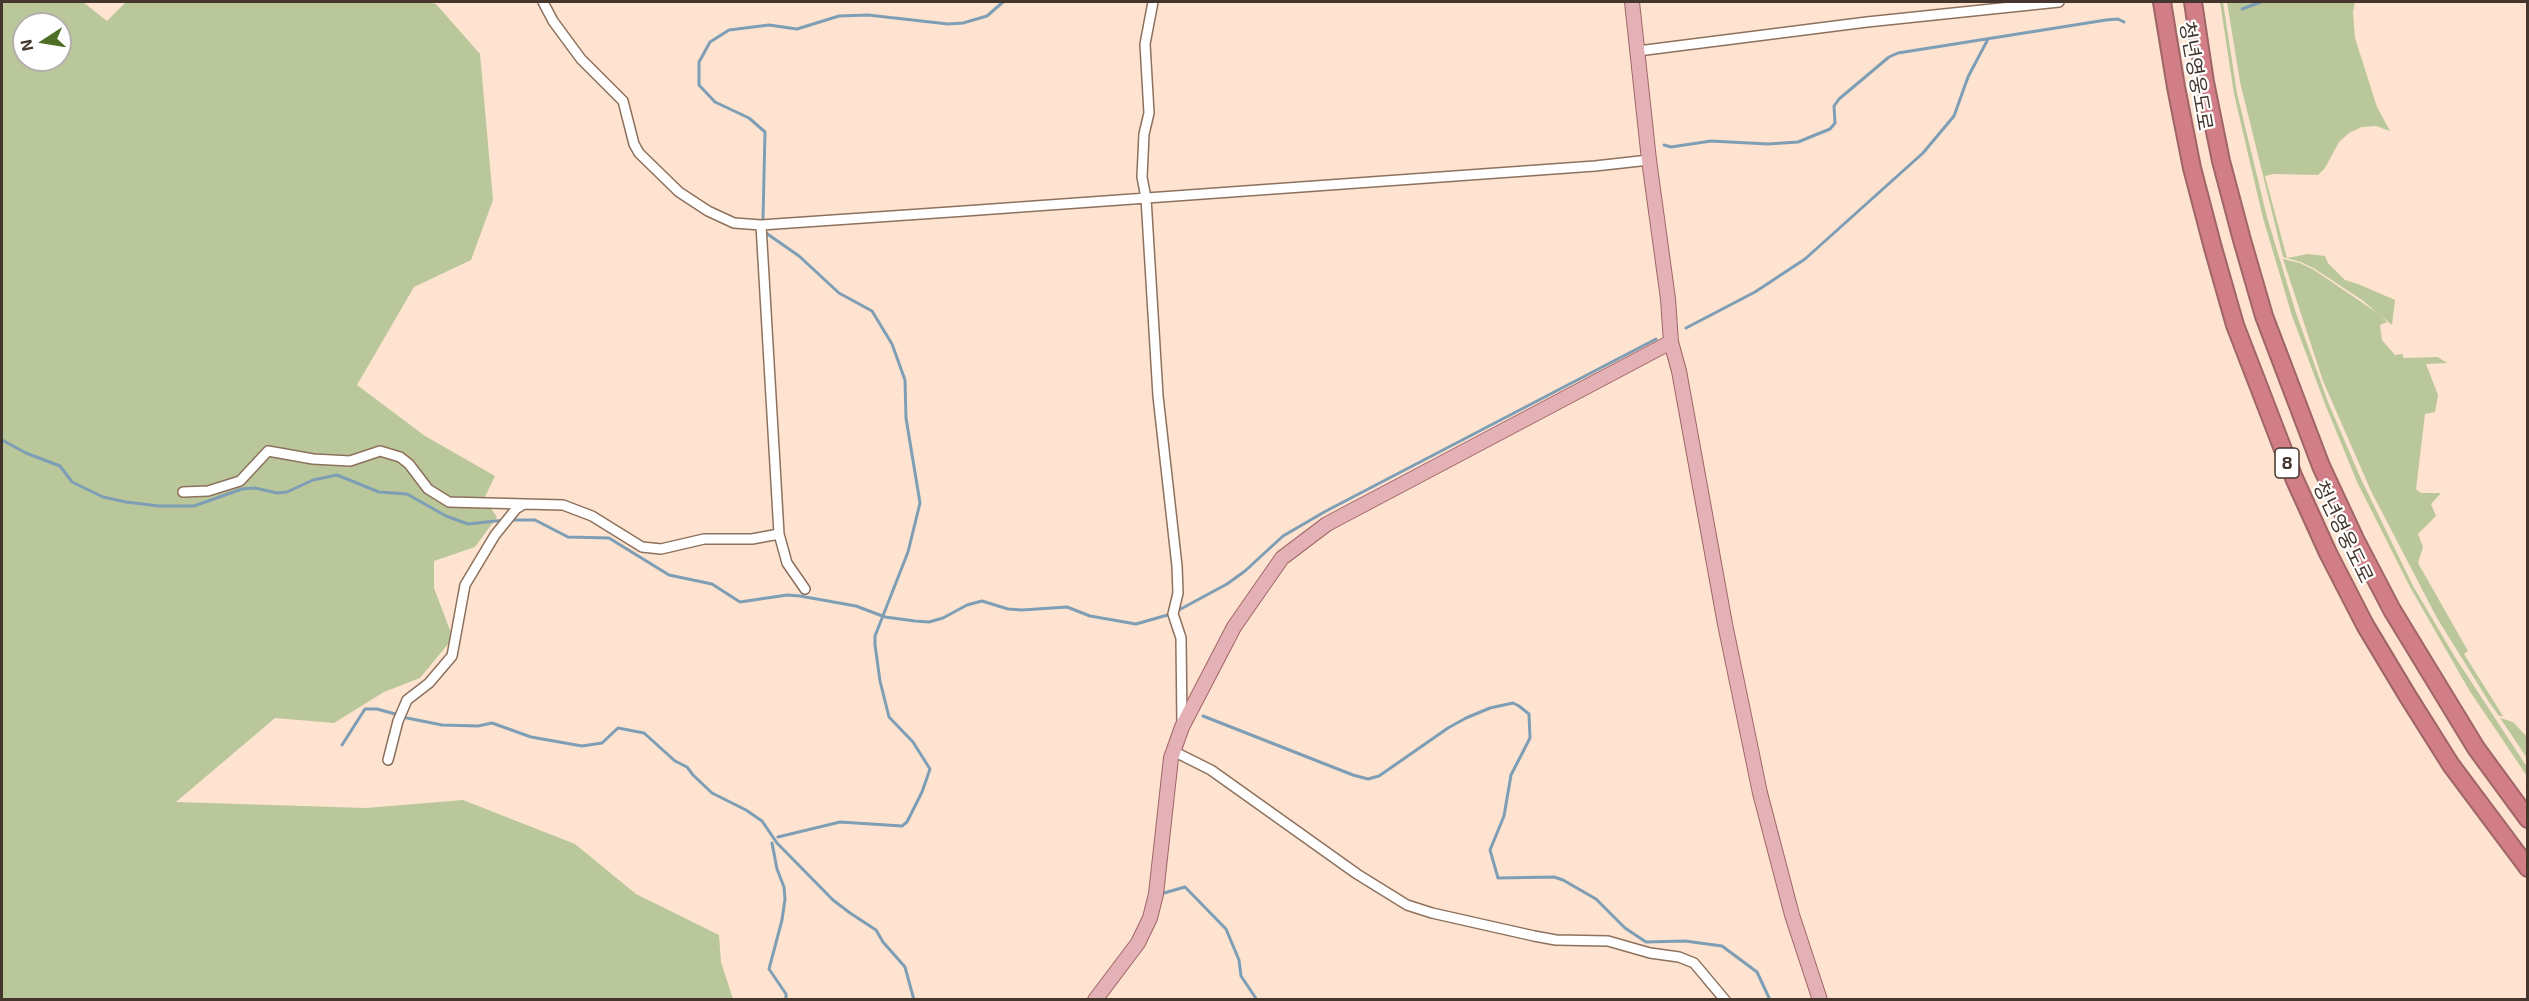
<!DOCTYPE html>
<meta charset="utf-8">
<style>
body{margin:0}
#map{position:relative;width:2529px;height:1001px;overflow:hidden;background:#fee3d0;font-family:"Exo 2",sans-serif}
canvas{display:block}
.frame{position:absolute;inset:0;border:3px solid #44362d;pointer-events:none}
.north{position:absolute;left:12px;top:12px;width:60px;height:60px;box-sizing:border-box;background:#fff;border:2px solid #b4afab;border-radius:50%;rotate:258deg;font-size:16px;font-weight:700;line-height:24px;text-align:center;color:#44362d}
.north::after{content:'';display:block;margin:auto;width:21px;height:27px;background:#4d6f27;clip-path:polygon(50% 0,100% 100%,50% 72%,0 100%)}
</style>
<div id="map">
<canvas width="2529" height="1001"></canvas>
<div class="frame"></div>
<div class="north">N</div>
</div>
<script>
const ctx = document.querySelector('canvas').getContext('2d');
ctx.lineJoin = 'round';
function paint(path, color) {
  ctx.fillStyle = color;
  ctx.fill(path, 'evenodd');
}
function poly(rows) {
  const path = new Path2D();
  for (const r of rows) {
    path.moveTo(r[0], r[1]);
    for (let i = 2; i < r.length; i += 2) path.lineTo(r[i], r[i + 1]);
  }
  return path;
}
function strokePath(path, color, width, dash) {
  ctx.strokeStyle = color;
  ctx.lineWidth = width;
  ctx.lineCap = dash ? 'butt' : 'round';
  ctx.setLineDash(dash || []);
  ctx.stroke(path);
}
function label(font, color, halo, rows, align = 'center') {
  ctx.font = font + ' "Exo 2","Noto Sans KR",sans-serif';
  ctx.lineWidth = 4.5;
  ctx.setLineDash([]);
  ctx.textBaseline = 'middle';
  ctx.strokeStyle = halo;
  ctx.fillStyle = color;
  for (const [text, x, y, turn = 0] of rows) {
    ctx.save();
    ctx.translate(x, y);
    ctx.rotate((+turn || 0) * Math.PI / 180);
    ctx.textAlign = isNaN(turn) ? turn : align;
    if (halo) ctx.strokeText(text, 0, 0);
    ctx.fillText(text, 0, 0);
    ctx.restore();
  }
}
paint(poly([
 [2,2,83,2,107,21,126,2,427,2,436,4,480,54,493,200,471,260,414,287,357,385,425,436,495,476,484,499,497,517,475,547,434,561,434,588,453,638,420,678,384,692,334,723,275,718,176,802,366,808,463,800,575,844,636,894,719,935,721,962,733,999,2,1000],
 [24,24,60,24,60,60,24,60],
 [2220,2,2223,2,2237,93,2267,217,2296,313,2328,402,2361,479,2413,586,2455,657,2527,767,2527,776,2469,690,2410,587,2357,482,2325,404,2292,316,2263,218,2234,94],
 [2227,2,2258,2,2239,11,2263,2,2355,2,2353,12,2355,38,2377,107,2390,131,2376,126,2362,127,2349,133,2339,142,2325,168,2318,175,2274,174,2265,176,2287,258,2308,254,2325,256,2328,263,2345,280,2358,284,2395,300,2392,325,2362,300,2315,269,2301,262,2283,257,2240,82],
 [2283,259,2300,263,2314,270,2379,314,2387,322,2380,325,2382,340,2395,355,2402,354,2404,358,2438,357,2447,363,2426,364,2438,395,2435,412,2425,414,2416,489,2421,493,2441,493,2431,504,2436,516,2418,534,2423,547,2418,563,2468,651,2464,654,2503,716,2499,716,2489,702,2437,618,2371,491,2323,381],
 [2500,718,2513,722,2527,737,2527,758]
]), '#b9c79a');
strokePath(poly([
 [2242,9,2261,2],
 [1664,145,1671,147,1711,141,1768,144,1798,142,1830,129,1835,123,1834,106,1839,99,1889,57,1898,53,2106,20,2118,19,2124,22],
 [763,219,765,132,749,118,715,102,699,85,699,62,710,42,729,30,769,25,797,29,839,16,868,15,948,24,963,23,987,16,1003,2],
 [766,233,799,256,839,293,872,311,892,344,905,380,906,418,920,503,908,552,875,636,875,645,880,681,889,717,913,742,930,769,922,792,907,822,902,826,840,822,778,837],
 [1686,328,1755,292,1805,259,1923,153,1954,116,1968,77,1988,39],
 [2,440,26,453,60,466,72,482,103,497,126,502,159,506,194,506,242,489,255,488,277,493,287,492,313,480,337,475,379,492,407,494,446,516,468,524,505,520],
 [511,520,535,520,568,537,609,538,669,575,712,584,740,602,787,595,800,596,856,606,885,617,915,621,929,622,943,618,967,605,982,601,1008,609,1022,610,1067,607,1090,616,1136,624,1171,614],
 [1177,611,1227,584,1245,571,1283,536,1326,511,1656,339],
 [1203,716,1353,775,1368,779,1379,776,1448,728,1466,718,1490,708,1513,703,1519,706,1529,714,1530,738,1511,775,1504,816,1490,850,1498,878,1554,877,1563,880,1596,899,1625,928,1646,942,1685,941,1722,946,1757,972,1770,1000],
 [402,717,442,725,478,726,492,723,531,737,582,746,602,743,618,728,644,733,675,761,687,767,693,775,712,793,746,810,762,821,777,843,833,900,850,913,876,930,883,942,905,967,914,1000],
 [342,745,365,709,377,709,395,714],
 [772,843,777,869,784,887,785,899,782,920,769,969,786,994,786,1000],
 [1164,893,1185,887,1226,929,1239,960,1241,976,1257,1000]
]), '#7d9eb5', 3);
const minor = poly([
 [543,2,553,21,581,59,623,101,634,144,639,153,679,192,708,211,734,223,761,225,965,211,1595,166,1649,160],
 [1153,2,1145,44,1149,113,1144,134,1142,177,1146,198,1158,396,1177,566,1178,593,1173,614,1181,638,1182,725],
 [1638,51,1867,22,2059,2],
 [761,225,779,534,787,563,805,589],
 [183,492,208,491,240,481,268,451,313,459,350,461,380,451,400,457,409,464,428,489,449,502,563,505,592,516,642,547,661,549,704,539,752,539,779,534],
 [1173,751,1211,770,1357,874,1407,905,1432,913,1534,936,1556,940,1608,941,1650,953,1679,957,1694,963,1725,1000],
 [388,760,398,721,407,700,429,683,452,656,465,585,495,535,516,509,524,504]
]);
const primary = poly([
 [1632,2,1649,160,1668,299,1671,342,1679,371,1725,624,1760,793,1792,915,1820,1000],
 [1095,1000,1138,943,1150,918,1156,894,1171,758,1182,727,1234,627,1282,558,1327,524,1671,342]
]);
const motorway = poly([
 [2162,2,2176,87,2192,168,2213,248,2235,325,2294,478,2328,553,2365,625,2407,695,2451,765,2528,868],
 [2193,2,2205,82,2221,161,2242,240,2264,316,2321,466,2355,539,2392,610,2476,748,2528,819]
]);
strokePath(minor, '#8e715c', 12);
strokePath(primary, '#a06567', 16);
strokePath(motorway, '#a06567', 20);
strokePath(minor, '#fff', 9);
strokePath(primary, '#e4b2b6', 14);
strokePath(motorway, '#d27e86', 16);
for (const [x, y, w] of [
 [2287,463,24]
]) {
  const box = new Path2D();
  box.roundRect(x - w / 2, y - 15, w, 30, 4.5);
  ctx.fillStyle = '#fff';
  ctx.fill(box);
  strokePath(box, '#44362d', 1.5);
}
label('bold 18px', '#44362d', null, [
 ["8",2287,463]
]);
label('20px', '#44362d', '#fff', [
 ["청년영웅도로",2196,76,80],
 ["청년영웅도로",2343,532,64]
]);
</script>
